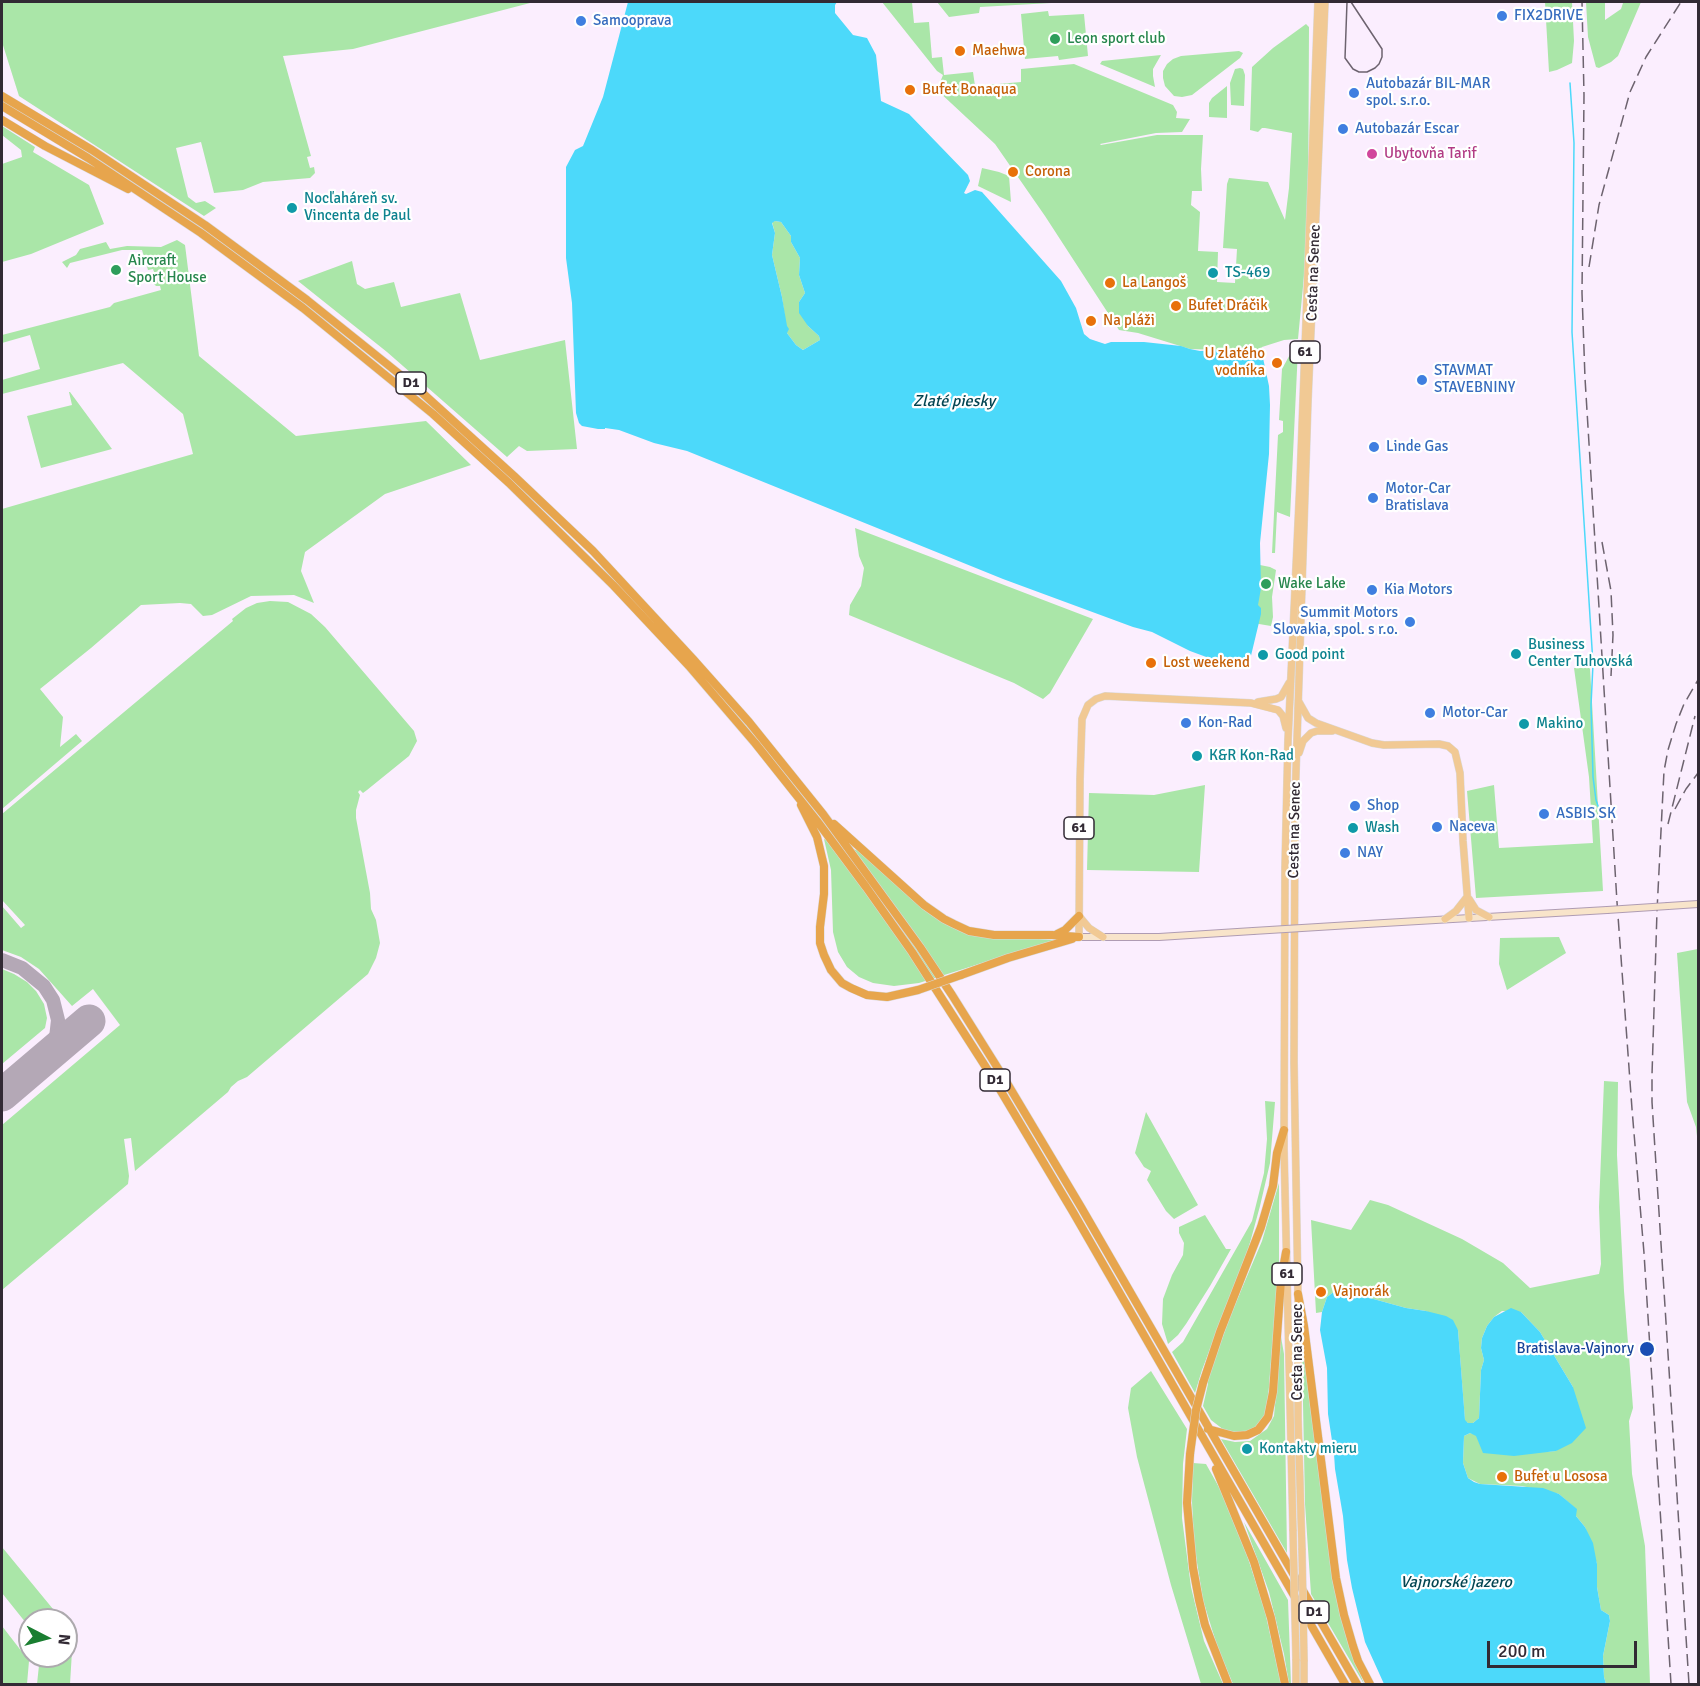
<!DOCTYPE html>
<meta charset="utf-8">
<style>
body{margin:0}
#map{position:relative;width:1700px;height:1686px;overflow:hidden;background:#fbeefe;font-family:Signika,sans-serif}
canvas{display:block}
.frame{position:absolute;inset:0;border:3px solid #322a34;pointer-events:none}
.north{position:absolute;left:18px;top:1608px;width:60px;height:60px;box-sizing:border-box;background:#fff;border:2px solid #adaaae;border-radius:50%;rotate:96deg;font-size:16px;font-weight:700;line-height:24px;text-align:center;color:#322a34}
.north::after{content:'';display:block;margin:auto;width:21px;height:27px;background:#1a7e31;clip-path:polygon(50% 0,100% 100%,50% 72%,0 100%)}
.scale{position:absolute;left:1487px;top:1641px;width:150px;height:27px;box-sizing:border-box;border:3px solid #322a34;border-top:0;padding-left:8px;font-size:18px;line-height:21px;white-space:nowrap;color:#322a34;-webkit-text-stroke:4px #fff;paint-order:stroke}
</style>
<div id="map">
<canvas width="1700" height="1686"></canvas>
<div class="frame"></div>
<div class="north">N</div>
<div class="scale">200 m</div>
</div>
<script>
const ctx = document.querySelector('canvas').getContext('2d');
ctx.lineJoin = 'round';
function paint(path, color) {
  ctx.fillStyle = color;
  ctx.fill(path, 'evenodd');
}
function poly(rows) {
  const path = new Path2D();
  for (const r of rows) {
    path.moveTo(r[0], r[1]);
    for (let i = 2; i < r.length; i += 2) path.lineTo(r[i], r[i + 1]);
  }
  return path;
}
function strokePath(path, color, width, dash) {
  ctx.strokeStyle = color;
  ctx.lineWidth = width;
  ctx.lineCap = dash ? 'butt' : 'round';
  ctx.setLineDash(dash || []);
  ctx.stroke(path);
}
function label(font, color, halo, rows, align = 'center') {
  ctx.font = font + ' Signika,sans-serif';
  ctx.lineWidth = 4.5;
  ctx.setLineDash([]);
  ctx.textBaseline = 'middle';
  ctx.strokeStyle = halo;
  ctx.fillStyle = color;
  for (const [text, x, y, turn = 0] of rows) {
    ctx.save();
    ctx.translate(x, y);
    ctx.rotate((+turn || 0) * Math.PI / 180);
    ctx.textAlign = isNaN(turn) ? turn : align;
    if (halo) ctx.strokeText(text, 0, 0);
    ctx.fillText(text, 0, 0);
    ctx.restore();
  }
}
paint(poly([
 [2,2,534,2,353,49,283,56,311,156,307,157,310,168,314,167,315,173,310,178,263,182,243,190,214,193,201,142,176,148,188,197,196,203,205,201,216,208,204,216,19,96,2,42],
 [882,2,912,2,914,23,929,22,932,58,942,57,944,75,973,72,975,86,1021,82,1021,69,1074,64,1173,105,1177,112,1176,118,1190,119,1182,132,1156,133,1100,144,1101,145,1157,135,1203,135,1201,169,1202,191,1192,191,1191,205,1200,212,1198,251,1218,252,1217,282,1235,283,1237,249,1223,248,1227,184,1229,178,1268,182,1285,220,1289,188,1292,133,1265,128,1262,128,1258,132,1250,130,1252,67,1273,48,1306,24,1309,27,1308,234,1298,339,1284,340,1262,347,1258,354,1219,350,1190,349,1138,333,1119,330,1045,216,995,144,937,90,943,75,937,71],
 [937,2,1069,2,980,7,979,13,949,17],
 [1545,2,1572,2,1574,41,1572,63,1557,70,1549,72],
 [1586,2,1605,2,1605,20,1621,9,1623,3,1626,2,1641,2,1618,56,1611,62,1599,68,1596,67,1588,37],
 [1048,11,1049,16,1084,14,1088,56,1059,60,1058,56,1025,59,1021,14],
 [1239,51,1243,53,1240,58,1192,95,1182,97,1174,96,1165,86,1163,78,1163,71,1167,64,1173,59,1181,56],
 [1161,55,1153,69,1153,76,1155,87,1100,64,1102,61],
 [1240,68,1243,69,1245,75,1244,106,1231,105,1230,83,1235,69],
 [1227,86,1227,118,1209,117,1209,103,1212,98],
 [2,126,35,147,33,152,89,185,104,224,31,254,2,262,2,164,22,157,21,150,2,135],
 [982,168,999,172,1009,176,1011,202,978,186],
 [775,221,781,222,791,236,791,242,800,258,799,275,805,293,799,302,808,326,819,336,820,340,803,350,796,345,787,333,782,297,772,255,775,233,772,222],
 [177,240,185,245,199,356,296,436,426,421,471,465,385,494,305,552,301,571,314,603,294,595,251,596,212,615,203,616,191,604,180,603,141,605,91,648,40,689,63,717,60,747,76,734,82,741,2,809,2,509,193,454,183,414,123,363,2,394,2,380,40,369,30,335,2,343,2,335,110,307,114,303,161,290,160,286,156,286,154,284,152,276,155,275,153,269,148,270,142,250,122,250,70,263,67,268,62,262,76,255,80,249,106,242,110,249,127,246,161,247],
 [352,261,357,284,365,289,394,282,401,307,460,293,480,360,565,340,577,449,527,451,519,446,507,457,387,352,298,281],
 [1293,349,1298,349,1290,517,1277,512,1275,553,1272,553,1278,435,1283,432,1283,421,1279,420,1282,369],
 [69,392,70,392,112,449,41,468,27,416,72,405],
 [855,528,1093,619,1050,693,1043,699,1014,683,849,615,850,605,861,586,864,568,859,556],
 [1260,565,1270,567,1276,570,1272,597,1273,617,1271,626,1253,623],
 [270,601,288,602,311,614,325,627,414,731,417,741,409,756,367,790,363,793,360,790,358,792,360,795,356,810,356,818,370,893,371,909,376,920,380,943,376,958,368,974,247,1077,238,1081,231,1087,228,1092,135,1171,131,1138,124,1139,129,1176,128,1184,2,1290,2,1125,120,1025,93,989,72,1006,39,969,21,957,2,950,2,906,21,928,25,925,2,900,2,814,233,621,232,619,246,608,257,603],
 [1574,668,1590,668,1603,891,1476,898,1467,791,1494,785,1499,848,1593,843,1589,777],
 [1205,785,1199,872,1087,870,1089,793,1154,795],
 [824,839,859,851,940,921,973,935,1055,940,919,983,894,986,873,983,859,977,847,967,838,952,833,932,831,870],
 [1559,937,1566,953,1507,990,1499,964,1500,938],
 [1698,949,1698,1145,1696,1127,1687,1102,1677,953],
 [2,969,14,974,27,982,36,991,44,1004,47,1018,45,1028,2,1064],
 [1604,1081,1618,1082,1617,1155,1624,1291,1633,1408,1629,1421,1632,1474,1645,1546,1650,1684,1606,1684,1604,1677,1603,1656,1610,1621,1609,1615,1601,1610,1597,1587,1597,1564,1585,1527,1576,1516,1576,1509,1559,1494,1522,1486,1480,1484,1468,1478,1463,1463,1464,1436,1470,1433,1544,1452,1556,1451,1573,1387,1540,1332,1521,1312,1502,1311,1494,1317,1487,1326,1482,1338,1481,1348,1484,1360,1481,1370,1479,1418,1473,1423,1468,1423,1465,1421,1458,1330,1426,1311,1406,1308,1359,1295,1335,1291,1327,1297,1322,1312,1316,1313,1311,1220,1351,1230,1370,1200,1388,1205,1462,1239,1503,1263,1530,1288,1599,1274,1601,1264,1599,1207],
 [1265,1101,1275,1102,1270,1163,1260,1206,1248,1250,1202,1370,1195,1393,1172,1352,1183,1342,1252,1221,1264,1173,1267,1139],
 [1146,1112,1198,1205,1174,1219,1166,1211,1147,1180,1151,1171,1144,1167,1135,1153],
 [1279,1183,1279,1261,1268,1400,1266,1415,1259,1424,1251,1430,1235,1433,1224,1430,1211,1420,1203,1406,1208,1384,1207,1380,1231,1314,1262,1241],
 [1205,1215,1226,1249,1231,1249,1210,1286,1186,1324,1178,1335,1168,1344,1162,1324,1163,1299,1172,1275,1183,1255,1184,1243,1179,1233,1179,1227],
 [1281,1337,1284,1354,1287,1553,1221,1439,1235,1442,1250,1441,1267,1429,1274,1416],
 [1302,1353,1304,1353,1332,1574,1346,1634,1364,1684,1311,1594,1305,1504],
 [1151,1371,1187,1429,1183,1464,1182,1518,1191,1587,1204,1641,1223,1684,1201,1684,1171,1585,1137,1457,1128,1408,1131,1388],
 [1193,1463,1206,1464,1220,1489,1247,1555,1265,1611,1281,1684,1233,1684,1218,1649,1203,1600,1194,1544,1192,1502],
 [1244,1522,1288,1600,1291,1684,1289,1684,1284,1654,1269,1592],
 [2,1547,62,1620,30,1620,30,1628,2,1593],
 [2,1626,29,1661,27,1684,2,1684],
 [71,1634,73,1635,70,1684,37,1684,40,1656,66,1656,66,1636]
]), '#aae6a8');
paint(poly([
 [628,2,837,2,835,5,835,13,853,35,867,38,876,55,881,101,909,114,968,175,970,181,964,193,966,194,975,190,982,192,1061,281,1076,308,1084,334,1090,339,1105,344,1111,342,1144,342,1181,346,1190,349,1200,351,1219,350,1258,354,1263,358,1269,386,1270,405,1269,454,1260,543,1261,588,1258,605,1261,608,1261,614,1249,664,1242,666,1209,658,1190,651,1152,632,1133,627,1003,579,687,451,654,443,619,430,605,428,605,429,598,429,582,426,579,423,576,413,572,303,566,258,566,167,575,150,583,146,603,97],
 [775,221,781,222,791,236,791,242,800,258,799,275,805,293,799,302,799,313,808,326,819,336,820,340,803,350,796,345,787,333,789,329,787,326,782,297,772,255,775,233,772,223],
 [1335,1291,1359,1295,1406,1308,1426,1311,1446,1316,1453,1320,1458,1330,1465,1420,1468,1423,1473,1423,1479,1418,1481,1370,1484,1360,1481,1348,1482,1338,1487,1326,1494,1317,1511,1308,1521,1312,1540,1332,1573,1387,1586,1428,1572,1443,1556,1451,1514,1456,1483,1453,1476,1436,1470,1433,1464,1436,1463,1463,1468,1478,1474,1482,1480,1484,1543,1488,1559,1494,1577,1509,1576,1516,1585,1527,1593,1543,1597,1564,1597,1587,1601,1610,1609,1615,1610,1621,1603,1656,1604,1677,1606,1684,1384,1684,1365,1642,1352,1588,1347,1560,1343,1516,1335,1469,1334,1454,1328,1414,1327,1368,1320,1330,1322,1312,1327,1297]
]), '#4cd9fa');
strokePath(poly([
 [1570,83,1574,143,1572,332,1593,664,1591,705,1593,777,1596,800,1598,806,1604,813]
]), '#4cd9fa', 1.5);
strokePath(poly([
 [2,960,22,968,44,986,53,1000,58,1020,56,1038,48,1054,4,1092]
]), '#b4a8b6', 14);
strokePath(poly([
 [2,1095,89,1021]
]), '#b4a8b6', 33);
const secondary = poly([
 [1668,906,1698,904],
 [1367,924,1607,910],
 [1079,937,1159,937,1253,931]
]);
const primary = poly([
 [1258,702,1276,699,1281,697,1289,683],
 [1299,702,1308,718,1316,723,1372,743,1384,745,1439,744,1448,746,1455,752,1460,773,1463,841,1469,918],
 [1299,753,1303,741,1311,733,1317,731,1332,731],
 [1469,899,1476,910,1489,917],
 [1079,916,1089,928,1103,937],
 [1445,919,1456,911,1467,897],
 [1079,937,1080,779,1082,719,1088,705,1096,699,1105,696,1251,703,1278,710,1283,716,1286,728],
 [1293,1531,1284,1149,1285,868,1288,740,1300,481,1318,2],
 [1302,1550,1298,1418,1298,1294,1294,1062,1295,802,1308,400,1325,2],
 [1296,1659,1296,1684],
 [1304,1660,1304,1684]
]);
const motorway = poly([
 [2,96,92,150,205,225,307,300,418,389,514,476,593,551,693,659,749,722,823,814,920,947,952,995,1004,1078,1081,1207,1357,1684],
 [2,106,88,158,201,233,303,308,433,414,509,483,613,585,689,666,755,743,817,821,866,887,912,952,996,1083,1073,1212,1345,1684],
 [2,120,45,146,128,189],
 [801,805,817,837,824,866,824,894,820,927,820,943,824,955,831,970,842,983,851,988,867,995,887,997,918,990],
 [834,824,924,905,944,919,954,924,969,931,994,935,1052,935,1079,937],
 [1057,934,1065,930,1079,916],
 [961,975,1008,958,1072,939],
 [1298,1294,1304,1326,1336,1578,1344,1615,1353,1646,1358,1661,1370,1684],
 [1203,1383,1220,1332,1261,1227,1273,1186,1277,1153,1284,1130],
 [1208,1429,1234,1436,1247,1435,1258,1430,1268,1417,1273,1392,1281,1280,1286,1252],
 [1190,1454,1187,1503,1193,1568,1199,1600,1205,1625,1228,1684],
 [1216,1469,1254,1562,1271,1618,1285,1684]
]);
strokePath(secondary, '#af9cb3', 8);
strokePath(primary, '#dad9da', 8);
strokePath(motorway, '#dad9da', 9);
strokePath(secondary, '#f8e4ca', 6);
strokePath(primary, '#f1c994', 7);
strokePath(motorway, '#e7a54d', 8);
strokePath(poly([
 [1347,2,1345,58,1353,69,1359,72,1367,72,1375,68,1379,64,1382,57,1382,49,1351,2]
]), '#6d636f', 1.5);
strokePath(poly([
 [1582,2,1584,95,1582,293,1585,378,1617,902,1632,1109,1644,1253,1671,1684],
 [1589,267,1599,205,1630,92,1646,57,1681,2],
 [1602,542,1611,591,1613,635,1611,676],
 [1675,809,1686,789,1698,773],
 [1668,824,1695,716],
 [1689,1684,1652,1102,1652,1075,1657,911,1664,771,1668,750,1676,724,1684,704,1698,680]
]), '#6d636f', 1.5, [12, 6]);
const secondaryBridge = poly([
 [1607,910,1668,906],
 [1253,931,1367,924]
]);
const primaryBridge = poly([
 [1293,1531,1296,1659],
 [1302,1550,1304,1660]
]);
const motorwayBridge = poly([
 [918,990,961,975],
 [1190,1454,1196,1410,1203,1383]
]);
strokePath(secondaryBridge, '#af9cb3', 8, []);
strokePath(primaryBridge, '#dad9da', 8, []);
strokePath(motorwayBridge, '#dad9da', 9, []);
strokePath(secondaryBridge, '#f8e4ca', 6);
strokePath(primaryBridge, '#f1c994', 7);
strokePath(motorwayBridge, '#e7a54d', 8);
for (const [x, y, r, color] of [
 [1502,16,6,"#3f7fe0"],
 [581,21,6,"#3f7fe0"],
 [1055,39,6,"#2e9e5b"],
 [960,51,6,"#e8710a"],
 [910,90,6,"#e8710a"],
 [1354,93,6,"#3f7fe0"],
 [1343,129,6,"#3f7fe0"],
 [1372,154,6,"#d1479c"],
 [1013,172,6,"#e8710a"],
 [292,208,6,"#0f9aa8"],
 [116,270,6,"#2e9e5b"],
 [1213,273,6,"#0f9aa8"],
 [1110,283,6,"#e8710a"],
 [1176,306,6,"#e8710a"],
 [1091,321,6,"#e8710a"],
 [1277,363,6,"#e8710a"],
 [1422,380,6,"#3f7fe0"],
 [1374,447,6,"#3f7fe0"],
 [1373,498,6,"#3f7fe0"],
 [1266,584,6,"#2e9e5b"],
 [1372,590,6,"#3f7fe0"],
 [1410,622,6,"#3f7fe0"],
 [1516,654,6,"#0f9aa8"],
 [1263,655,6,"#0f9aa8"],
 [1151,663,6,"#e8710a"],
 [1430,713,6,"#3f7fe0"],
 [1186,723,6,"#3f7fe0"],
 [1524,724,6,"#0f9aa8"],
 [1197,756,6,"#0f9aa8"],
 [1355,806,6,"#3f7fe0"],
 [1544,814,6,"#3f7fe0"],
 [1437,827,6,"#3f7fe0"],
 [1353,828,6,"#0f9aa8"],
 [1345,853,6,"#3f7fe0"],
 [1321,1292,6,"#e8710a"],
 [1647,1349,8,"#1a4fb4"],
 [1247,1449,6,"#0f9aa8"],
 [1502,1477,6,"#e8710a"]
]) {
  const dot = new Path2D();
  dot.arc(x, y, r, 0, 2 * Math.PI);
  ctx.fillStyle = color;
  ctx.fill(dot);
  strokePath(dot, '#fff', 2);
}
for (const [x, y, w] of [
 [1305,352,30],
 [411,383,30],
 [1079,828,30],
 [995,1080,30],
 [1287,1274,30],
 [1314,1612,30]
]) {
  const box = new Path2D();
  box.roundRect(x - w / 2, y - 11, w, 22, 4.5);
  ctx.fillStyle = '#fff';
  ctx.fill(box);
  strokePath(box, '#322a34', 1.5);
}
label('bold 14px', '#322a34', null, [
 ["61",1305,352],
 ["D1",411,383],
 ["61",1079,828],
 ["D1",995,1080],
 ["61",1287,1274],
 ["D1",1314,1612]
]);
label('15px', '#366cbe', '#fff', [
 ["FIX2DRIVE",1514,16],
 ["Samooprava",593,21],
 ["Autobazár BIL-MAR",1366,84],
 ["spol. s.r.o.",1366,101],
 ["Autobazár Escar",1355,129],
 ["STAVMAT",1434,371],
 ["STAVEBNINY",1434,388],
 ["Linde Gas",1386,447],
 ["Motor-Car",1385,489],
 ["Bratislava",1385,506],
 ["Kia Motors",1384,590],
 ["Summit Motors",1398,613,"right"],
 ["Slovakia, spol. s r.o.",1398,630,"right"],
 ["Motor-Car",1442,713],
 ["Kon-Rad",1198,723],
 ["Shop",1367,806],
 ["ASBIS SK",1556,814],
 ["Naceva",1449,827],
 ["NAY",1357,853]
], 'left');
label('15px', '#27864d', '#fff', [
 ["Leon sport club",1067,39],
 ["Aircraft",128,261],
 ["Sport House",128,278],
 ["Wake Lake",1278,584]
], 'left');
label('15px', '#c56008', '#fff', [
 ["Maehwa",972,51],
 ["Bufet Bonaqua",922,90],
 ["Corona",1025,172],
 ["La Langoš",1122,283],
 ["Bufet Dráčik",1188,306],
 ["Na pláži",1103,321],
 ["U zlatého",1265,354,"right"],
 ["vodníka",1265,371,"right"],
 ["Lost weekend",1163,663],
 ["Vajnorák",1333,1292],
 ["Bufet u Lososa",1514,1477]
], 'left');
label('15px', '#b23c85', '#fff', [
 ["Ubytovňa Tarif",1384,154]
], 'left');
label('15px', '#0d838f', '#fff', [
 ["Nocľaháreň sv.",304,199],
 ["Vincenta de Paul",304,216],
 ["TS-469",1225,273],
 ["Business",1528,645],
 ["Center Tuhovská",1528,662],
 ["Good point",1275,655],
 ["Makino",1536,724],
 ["K&R Kon-Rad",1209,756],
 ["Wash",1365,828],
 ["Kontakty mieru",1259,1449]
], 'left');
label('15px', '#322a34', '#fff', [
 ["Cesta na Senec",1314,273,-88],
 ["Cesta na Senec",1295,830,-89],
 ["Cesta na Senec",1298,1352,-90]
]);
label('15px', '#164399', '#fff', [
 ["Bratislava-Vajnory",1634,1349]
], 'right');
label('italic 16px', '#034552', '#fff', [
 ["Zlaté piesky",954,402],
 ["Vajnorské jazero",1456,1583]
]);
</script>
